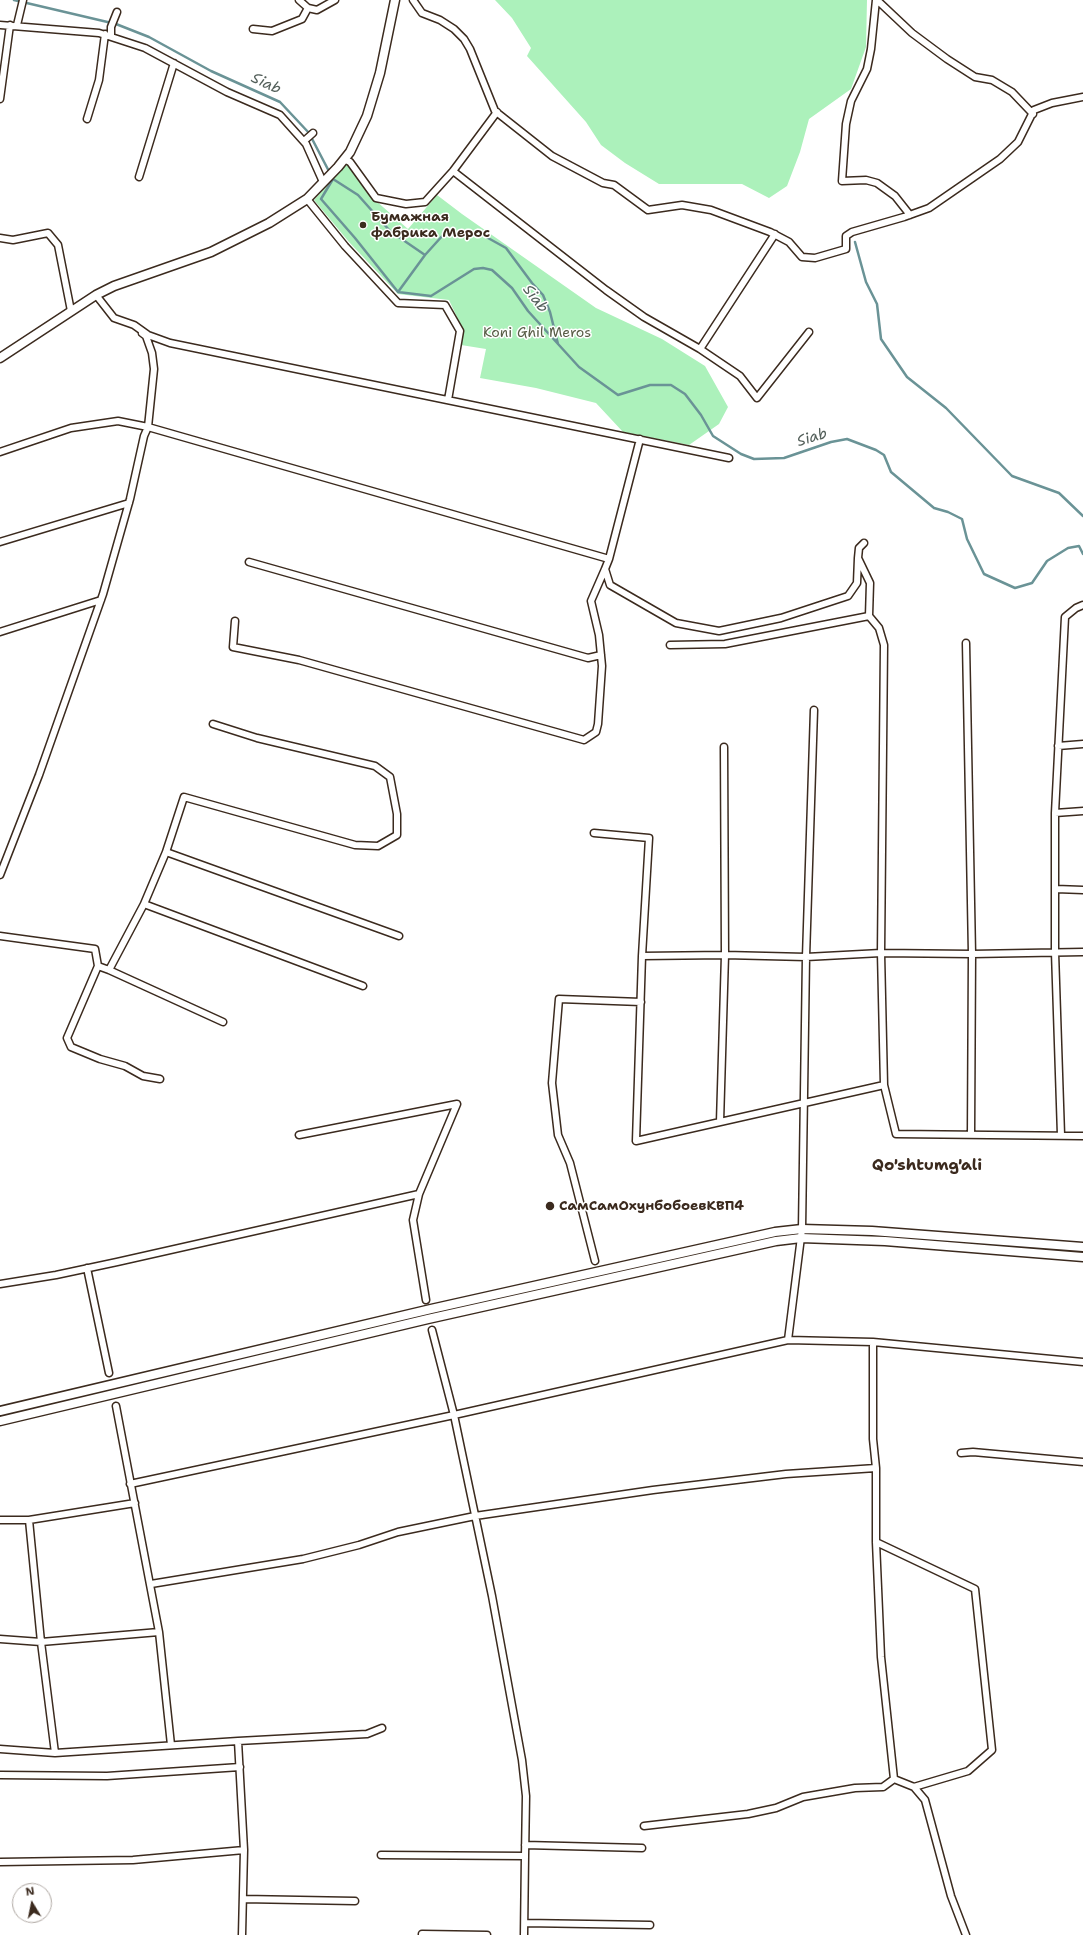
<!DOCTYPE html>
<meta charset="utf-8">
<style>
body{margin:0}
#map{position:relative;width:1083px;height:1935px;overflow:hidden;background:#fff;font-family:"Shantell Sans",sans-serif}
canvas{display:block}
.north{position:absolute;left:12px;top:1883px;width:40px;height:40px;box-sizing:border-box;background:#fff;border:1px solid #b1aaa5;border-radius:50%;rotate:350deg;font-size:11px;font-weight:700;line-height:16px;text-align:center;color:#3b2a1e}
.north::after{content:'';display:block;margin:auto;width:14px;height:18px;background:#3b2a1e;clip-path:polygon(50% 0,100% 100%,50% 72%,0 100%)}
</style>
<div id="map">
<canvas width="1083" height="1935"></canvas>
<div class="north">N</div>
</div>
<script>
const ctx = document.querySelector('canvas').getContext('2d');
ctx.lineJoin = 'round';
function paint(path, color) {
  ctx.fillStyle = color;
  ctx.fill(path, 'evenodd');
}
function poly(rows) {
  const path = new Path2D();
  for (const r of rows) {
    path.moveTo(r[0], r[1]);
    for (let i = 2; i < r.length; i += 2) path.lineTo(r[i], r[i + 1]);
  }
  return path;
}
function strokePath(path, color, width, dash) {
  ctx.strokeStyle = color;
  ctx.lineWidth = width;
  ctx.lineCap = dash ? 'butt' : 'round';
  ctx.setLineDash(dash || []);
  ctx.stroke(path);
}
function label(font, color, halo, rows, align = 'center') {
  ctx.font = font + ' "Shantell Sans",sans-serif';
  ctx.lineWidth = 3;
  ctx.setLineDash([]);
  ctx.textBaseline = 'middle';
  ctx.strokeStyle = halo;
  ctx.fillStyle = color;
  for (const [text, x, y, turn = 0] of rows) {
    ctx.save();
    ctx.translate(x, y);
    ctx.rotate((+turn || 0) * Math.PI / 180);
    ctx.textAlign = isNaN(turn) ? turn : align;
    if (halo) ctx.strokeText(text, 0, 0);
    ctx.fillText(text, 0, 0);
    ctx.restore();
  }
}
paint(poly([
 [495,0,867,0,866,47,851,89,809,119,800,152,787,186,769,198,742,184,659,184,625,163,601,145,586,122,527,56,531,48,512,18],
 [347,163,375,200,408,229,437,195,462,214,596,308,662,339,705,366,728,407,719,424,689,445,623,432,596,403,536,388,480,378,486,349,461,345,463,330,449,300,398,294,349,242,314,200]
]), '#acf1bb');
strokePath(poly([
 [14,0,116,24,149,37,211,71,280,102,309,133,333,179,358,195,390,231,425,255,398,292,431,296,474,269,483,268,492,270,512,288,528,311,579,367,618,395,650,385,671,385,685,394,701,415,713,436,741,454,754,459,784,458,831,442,847,439,876,450,884,455,891,472,934,508,948,512,962,519,967,539,984,574,1015,588,1032,583,1047,561,1068,548,1079,546,1083,554],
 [333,179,321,199,355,238,398,292],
 [855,242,866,282,877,304,881,339,907,377,946,408,1012,476,1059,493,1083,516],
 [425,255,444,234,479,233,506,248,532,283,543,295,550,312,558,344]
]), '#6a9396', 2.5);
const minor = poly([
 [299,0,308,8,317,10,335,0],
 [413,0,422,13,440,20,454,29,464,39,470,49,495,111,552,156,603,183,614,185,648,210,682,205,711,210,770,232,789,242,802,257,815,258,846,249,846,236,852,232,904,217,929,208,1000,159,1018,142,1034,110,1052,103,1083,97],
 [876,0,871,49,867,69,851,101,846,124,842,181,866,180,877,183,895,196,910,215],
 [877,0,912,33,947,59,975,77,992,80,1012,92,1033,114],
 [0,25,99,33,145,48,227,92,280,115,306,144,323,182],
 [17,25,23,0],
 [253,29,272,31,302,19,308,8],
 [111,36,111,27,117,12],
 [0,99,10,25],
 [87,119,99,80,105,34],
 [304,141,313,133],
 [344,159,350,162,376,198,406,204,425,202,453,171,497,112],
 [453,171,606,290,644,317,700,349,775,234],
 [139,177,174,63],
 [307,199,345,246,398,303,445,305,460,331,448,400],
 [0,238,13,240,48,233,58,245,71,311],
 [96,295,114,318,134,325,148,335,170,343,729,458],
 [700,349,740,376,757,398,809,332],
 [0,452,71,428,118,421,148,427,609,559,605,569,610,585,676,623,719,631,781,618,848,596,857,583,858,558,870,583,869,616,879,628,884,645,881,953,884,1085,636,1141,642,956,649,838,594,833],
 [0,542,129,503],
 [858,558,859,548,864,543],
 [609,559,640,439],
 [249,562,588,658,601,655],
 [235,621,233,647,299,660,584,740,596,732,598,724,602,666,599,635,591,601,605,569],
 [0,632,101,600],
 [966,643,972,954,971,1135],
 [670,645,725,644,869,616],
 [213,724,257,738,375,766,390,777,397,814,397,835,378,846,355,845,184,797,166,852,399,936],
 [1058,746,1083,744],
 [1055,813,1083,811],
 [166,852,144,904,363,986],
 [0,875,39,775,103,594,130,499,144,436,148,427,154,369,152,353,146,336,142,333],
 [1056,889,1083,890],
 [144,904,109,970,223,1022],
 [0,936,95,949,98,966],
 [642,956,725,955,806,957,881,953,972,954,1083,952],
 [109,970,98,966,67,1038,71,1047,100,1059,125,1066,143,1076,160,1079],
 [884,1085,896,1134,1083,1136],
 [720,1122,725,955,724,747],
 [299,1135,457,1104,419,1194,413,1220,426,1300],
 [1061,1135,1055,952,1055,813,1065,617,1076,608,1083,605],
 [595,1261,570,1163,558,1135,552,1083,559,999,641,1002],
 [87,1268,109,1373],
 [0,1284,56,1275,117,1262,419,1194],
 [788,1340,802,1229,806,957,814,710],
 [873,1342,873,1439,876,1468,876,1542,881,1657,894,1779,914,1787,925,1800,951,1896,966,1935],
 [116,1406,159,1632,171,1745],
 [961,1453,973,1452,1083,1462],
 [130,1484,454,1415,788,1340,873,1342,1083,1362],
 [0,1520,29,1520,135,1503],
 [29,1520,41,1642,55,1753],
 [876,1542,975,1589,992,1750,968,1771,914,1787],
 [151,1584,303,1559,359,1545,398,1532,475,1516,653,1490,786,1474,876,1468],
 [0,1639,41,1642,159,1632],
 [238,1741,367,1734,382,1728],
 [0,1749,55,1753,238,1741,244,1850,242,1935],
 [0,1775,107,1776,240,1767],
 [644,1826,748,1814,776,1808,803,1797,855,1788,883,1787,894,1779],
 [525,1845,642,1848],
 [381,1855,525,1856,526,1796,522,1760,492,1596,454,1415,432,1330],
 [0,1862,133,1860,244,1850],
 [243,1899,355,1901],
 [525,1923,650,1925],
 [422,1934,487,1935],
 [524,1935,525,1856]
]);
const secondary = poly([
 [0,358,96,295,114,286,211,252,269,223,307,199,338,167,350,152,367,116,380,73,395,0],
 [0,1411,431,1309,775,1232,802,1229,872,1231,1083,1247],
 [0,1421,428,1319,776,1241,801,1238,885,1241,1083,1257]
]);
strokePath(minor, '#3b2a1e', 9);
strokePath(secondary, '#3b2a1e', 11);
strokePath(minor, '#fff', 6);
strokePath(secondary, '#fff', 8);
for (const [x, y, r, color] of [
 [363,225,4,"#3b2a1e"],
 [550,1206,5,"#3b2a1e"]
]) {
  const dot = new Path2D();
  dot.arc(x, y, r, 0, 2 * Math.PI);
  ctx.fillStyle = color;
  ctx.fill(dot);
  strokePath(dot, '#fff', 1.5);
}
label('bold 14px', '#3b2a1e', '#fff', [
 ["Бумажная",371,217],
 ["фабрика Мерос",371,233],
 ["СамСамОхунбобоевКВП4",559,1206]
], 'left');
label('14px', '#575c45', '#fff', [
 ["Koni Ghil Meros",537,333]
]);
label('italic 15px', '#535f5a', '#fff', [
 ["Siab",266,84,25],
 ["Siab",535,299,52],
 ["Siab",812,438,-17]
]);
label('bold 16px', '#3b2a1e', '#fff', [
 ["Qo'shtumg'ali",927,1166]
]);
</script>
